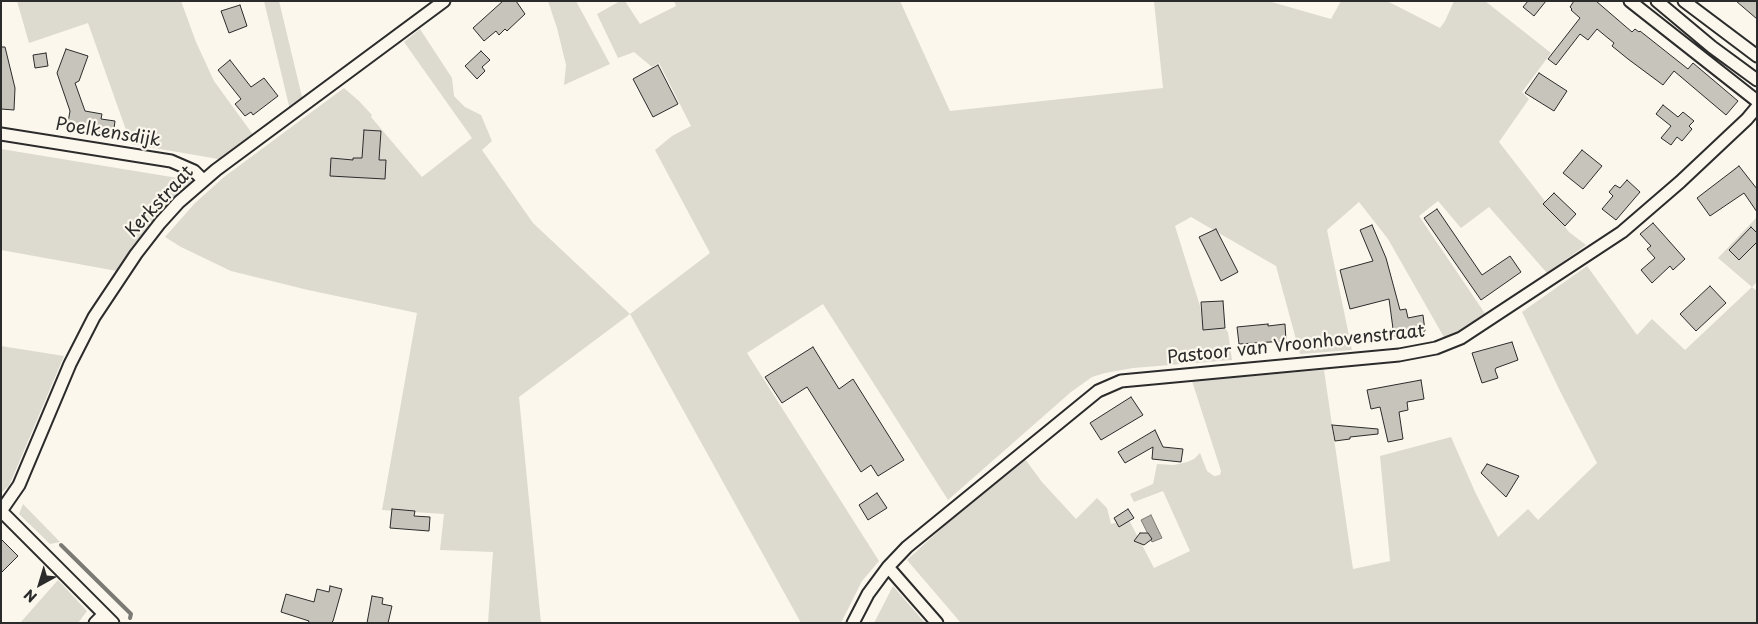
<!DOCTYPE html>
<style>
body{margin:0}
#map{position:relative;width:1758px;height:624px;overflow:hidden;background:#fbf7ec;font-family:"Playpen Sans",sans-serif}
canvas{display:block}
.frame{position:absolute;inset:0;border:2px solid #2b2b2b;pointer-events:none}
.north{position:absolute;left:15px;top:559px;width:50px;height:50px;-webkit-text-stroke:4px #fbf7ec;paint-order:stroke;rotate:219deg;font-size:14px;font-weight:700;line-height:20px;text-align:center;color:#2b2b2b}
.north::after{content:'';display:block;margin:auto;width:18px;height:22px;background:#2b2b2b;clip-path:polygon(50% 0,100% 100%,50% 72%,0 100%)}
</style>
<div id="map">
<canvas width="1758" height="624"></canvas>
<div class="frame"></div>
<div class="north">N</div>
</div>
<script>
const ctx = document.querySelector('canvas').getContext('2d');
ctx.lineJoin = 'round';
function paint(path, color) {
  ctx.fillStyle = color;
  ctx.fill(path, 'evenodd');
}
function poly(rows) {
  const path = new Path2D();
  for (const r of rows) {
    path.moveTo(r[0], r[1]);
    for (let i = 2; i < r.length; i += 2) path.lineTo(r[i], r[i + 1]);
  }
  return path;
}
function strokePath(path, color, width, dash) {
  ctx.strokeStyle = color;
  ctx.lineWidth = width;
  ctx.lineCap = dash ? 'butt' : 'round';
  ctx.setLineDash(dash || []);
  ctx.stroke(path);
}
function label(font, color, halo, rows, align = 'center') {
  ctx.font = font + ' "Playpen Sans",sans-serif';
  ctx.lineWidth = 4.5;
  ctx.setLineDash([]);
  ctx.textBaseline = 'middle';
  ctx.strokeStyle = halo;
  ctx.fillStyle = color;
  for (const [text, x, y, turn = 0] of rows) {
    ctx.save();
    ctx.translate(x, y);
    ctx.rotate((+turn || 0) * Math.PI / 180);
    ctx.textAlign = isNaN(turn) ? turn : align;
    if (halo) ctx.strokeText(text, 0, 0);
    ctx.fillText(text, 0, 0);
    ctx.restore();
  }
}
paint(poly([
 [17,1,181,1,196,42,214,81,254,136,224,160,131,144,88,23,29,43],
 [264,1,279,1,303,101,290,110],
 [548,1,576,1,610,64,564,85,566,65,557,28],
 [620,1,625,1,640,24,676,6,674,1,900,1,950,111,1163,88,1154,1,1268,1,1331,19,1341,1,1387,1,1440,28,1445,21,1454,1,1485,1,1551,53,1522,92,1529,99,1499,142,1569,232,1586,245,1547,273,1489,207,1461,228,1438,201,1419,216,1486,315,1445,339,1388,239,1359,202,1327,230,1352,350,1300,354,1276,266,1191,217,1175,226,1200,306,1203,328,1223,326,1228,332,1232,360,1133,368,1105,373,1092,377,1071,392,948,500,823,304,747,353,879,561,862,581,841,623,801,623,630,314,519,397,541,623,488,623,493,552,440,550,444,514,382,510,417,313,308,290,231,271,181,247,165,237,195,203,224,177,344,88,359,101,372,115,371,117,422,177,472,138,404,42,420,29,452,78,454,96,465,107,481,115,492,141,482,150,533,223,630,314,710,253,655,150,672,136,691,126,659,63,652,67,634,52,618,58,597,14],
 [1,149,196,181,170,205,117,271,1,250],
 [1757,217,1757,282,1752,287,1757,291,1757,623,961,623,907,560,1022,455,1042,482,1076,519,1097,498,1107,508,1111,524,1129,520,1154,568,1190,551,1163,491,1134,502,1130,494,1153,484,1157,464,1174,465,1187,462,1194,459,1200,453,1207,471,1214,476,1220,475,1221,471,1192,381,1324,370,1353,569,1390,561,1380,456,1451,437,1476,494,1498,537,1528,509,1538,520,1597,463,1560,391,1522,312,1587,266,1637,335,1652,319,1685,350,1752,287,1718,258],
 [1,346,64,356,9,486,1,493],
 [23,504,60,542,50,544,19,514],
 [58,580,87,611,78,623,20,623],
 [893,586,925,623,874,623]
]), '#dddad0');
const water = poly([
 [1151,515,1162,538,1152,542,1141,520,1151,515]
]);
paint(water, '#b1afa7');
strokePath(water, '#7b7a75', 1);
strokePath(poly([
 [61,545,131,614,130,618]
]), '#7b7a75', 4);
const building = poly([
 [503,1,516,1,525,14,507,31,505,29,499,35,496,31,484,41,473,28,503,1],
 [1528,1,1546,1,1534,16,1523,7,1528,1],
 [1574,1,1596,1,1632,32,1635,29,1639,32,1640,31,1688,69,1693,63,1738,101,1726,115,1674,71,1663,85,1628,59,1612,46,1614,43,1597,29,1588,40,1580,34,1556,65,1548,59,1580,18,1571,10,1572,9,1570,7,1574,1],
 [1736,1,1757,1,1757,19,1736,1],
 [240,5,247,26,229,33,221,11,240,5],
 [1,47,5,47,15,88,14,110,1,109,1,47],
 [66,49,88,56,79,81,75,83,85,111,102,114,101,119,115,121,113,136,67,128,70,111,57,73,66,49],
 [481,51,490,60,482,67,485,71,477,79,465,66,481,51],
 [46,53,48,66,35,68,33,55,46,53],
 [230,60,251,87,264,78,278,96,253,115,251,112,245,116,235,104,241,99,218,70,230,60],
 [658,65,678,104,653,117,633,79,658,65],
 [1539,73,1567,91,1554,111,1525,93,1539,73],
 [1663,105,1678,117,1683,112,1694,121,1689,126,1692,129,1682,141,1677,137,1671,145,1661,138,1671,126,1656,114,1663,105],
 [364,130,381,131,379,160,386,160,385,179,330,176,331,158,353,160,353,158,362,158,364,130],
 [1582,150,1602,166,1583,189,1563,173,1582,150],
 [1739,166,1757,189,1757,212,1744,193,1710,216,1697,198,1739,166],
 [1627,180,1640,192,1616,220,1602,209,1613,196,1609,192,1615,185,1620,188,1627,180],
 [1554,193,1576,214,1565,226,1543,204,1554,193],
 [1437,209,1482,275,1510,256,1521,272,1481,300,1424,218,1437,209],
 [1653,223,1685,259,1673,270,1670,266,1652,283,1641,270,1655,258,1647,249,1651,246,1640,234,1653,223],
 [1372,225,1386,258,1400,310,1406,309,1408,318,1423,315,1425,331,1394,336,1389,299,1350,309,1340,270,1373,261,1360,230,1372,225],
 [1751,227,1757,233,1757,242,1739,260,1729,250,1751,227],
 [1216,229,1238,272,1221,281,1199,237,1216,229],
 [1710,286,1726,303,1696,331,1680,314,1710,286],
 [1223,301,1225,328,1203,330,1201,302,1223,301],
 [1268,324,1268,326,1285,324,1286,341,1239,344,1237,327,1268,324],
 [1512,342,1518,360,1496,368,1495,370,1498,378,1482,383,1472,353,1512,342],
 [813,347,839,389,853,379,904,460,878,476,871,465,861,472,807,387,782,403,765,377,813,347],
 [1421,380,1424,399,1407,402,1408,410,1399,412,1403,439,1388,442,1380,407,1371,409,1367,390,1421,380],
 [1131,397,1143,415,1101,440,1090,423,1131,397],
 [1332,425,1378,429,1378,434,1350,437,1350,439,1335,441,1332,425],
 [1155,430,1163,447,1183,449,1181,462,1152,459,1153,447,1125,463,1118,452,1155,430],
 [1487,464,1519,476,1506,497,1481,473,1487,464],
 [877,493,887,508,868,520,859,505,877,493],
 [392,509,415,511,414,516,430,517,429,531,390,528,392,509],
 [1128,509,1134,518,1119,527,1114,518,1128,509],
 [1140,533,1148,533,1152,539,1144,545,1134,541,1140,533],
 [1,539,18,556,1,573,1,539],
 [330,586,342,589,333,621,331,623,308,623,309,621,281,612,286,594,314,602,317,589,329,592,330,586],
 [372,596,383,598,382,604,392,606,388,623,367,623,372,596]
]);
paint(building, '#c7c4bc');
strokePath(building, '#2b2b2b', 1);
const street = poly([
 [1630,1,1757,101],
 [1657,1,1712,47,1757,80],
 [1684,1,1757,56],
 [1,134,171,161,194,171,203,180],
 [1,511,19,485,70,364,94,317,136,254,160,223,179,202,216,170,444,1],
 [1,511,113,623],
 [888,567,937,623],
 [95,623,104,614],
 [853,623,868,594,888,567,907,547,1098,391,1121,381,1399,355,1436,348,1461,338,1622,232,1680,182,1747,119,1757,107]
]);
strokePath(street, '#2b2b2b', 15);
strokePath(street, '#fbf7ec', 11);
label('18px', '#2b2b2b', '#fbf7ec', [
 ["Poelkensdijk",108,133,9],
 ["Kerkstraat",160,202,-47],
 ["Pastoor van Vroonhovenstraat",1296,345,-6]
]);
</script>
